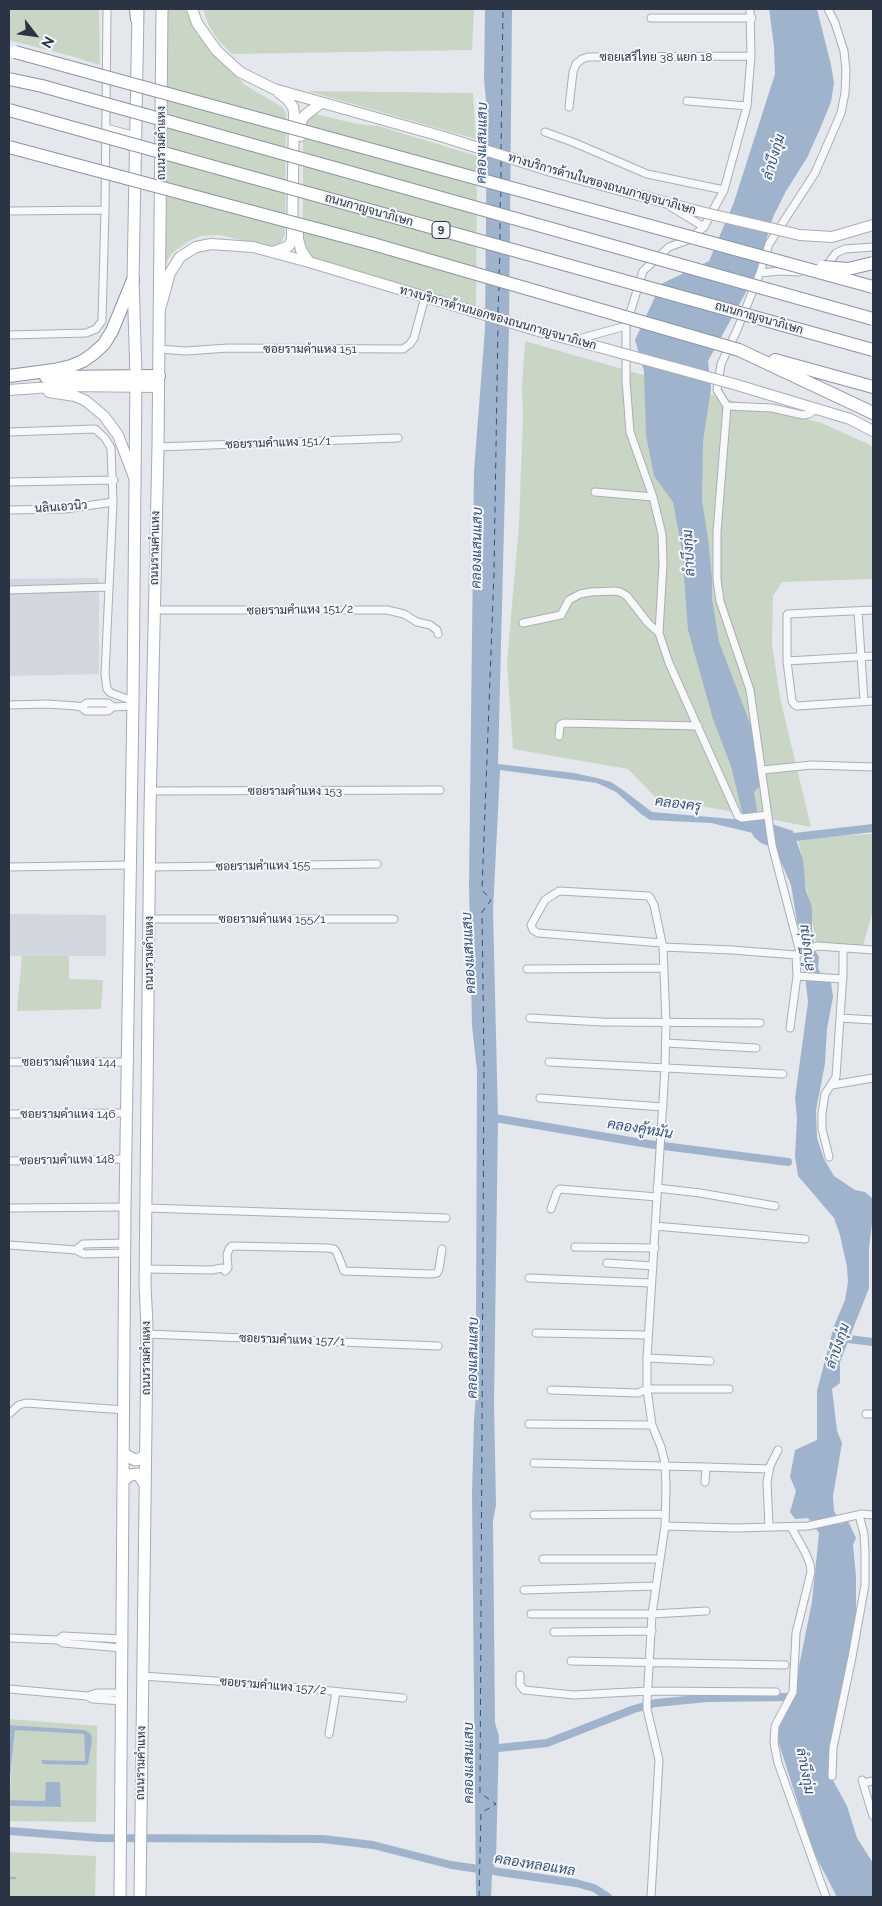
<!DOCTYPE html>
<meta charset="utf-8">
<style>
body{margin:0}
#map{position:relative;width:882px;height:1906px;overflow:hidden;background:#e4e7ec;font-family:Raleway,sans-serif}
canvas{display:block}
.frame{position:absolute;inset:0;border:10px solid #2b3445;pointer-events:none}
.north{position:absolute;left:10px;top:10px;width:50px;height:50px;-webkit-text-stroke:4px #f4f6f9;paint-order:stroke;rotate:120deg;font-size:14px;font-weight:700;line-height:20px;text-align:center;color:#2b3445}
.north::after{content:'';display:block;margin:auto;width:18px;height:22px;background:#2b3445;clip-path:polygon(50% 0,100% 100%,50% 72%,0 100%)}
</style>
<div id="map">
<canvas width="882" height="1906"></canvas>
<div class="frame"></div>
<div class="north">N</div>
</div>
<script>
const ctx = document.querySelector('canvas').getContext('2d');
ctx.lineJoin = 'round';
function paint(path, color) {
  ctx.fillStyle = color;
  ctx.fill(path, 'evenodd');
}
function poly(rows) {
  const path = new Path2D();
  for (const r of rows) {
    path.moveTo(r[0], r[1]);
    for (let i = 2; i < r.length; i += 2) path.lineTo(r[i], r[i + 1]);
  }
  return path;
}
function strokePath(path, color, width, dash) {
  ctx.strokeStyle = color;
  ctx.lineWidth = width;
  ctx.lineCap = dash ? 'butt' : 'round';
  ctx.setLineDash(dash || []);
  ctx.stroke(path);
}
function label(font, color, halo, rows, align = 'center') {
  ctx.font = font + ' Raleway,Sarabun,sans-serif';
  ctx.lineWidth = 4;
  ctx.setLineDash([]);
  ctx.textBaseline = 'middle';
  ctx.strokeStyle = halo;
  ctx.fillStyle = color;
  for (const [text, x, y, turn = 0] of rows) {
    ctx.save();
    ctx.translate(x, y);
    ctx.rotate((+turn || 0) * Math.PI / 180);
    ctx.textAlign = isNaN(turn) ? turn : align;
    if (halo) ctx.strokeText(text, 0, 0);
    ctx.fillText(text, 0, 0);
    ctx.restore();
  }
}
paint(poly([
 [99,578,99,674,9,676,9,579],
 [9,914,106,915,106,956,9,956]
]), '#d2d6de');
paint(poly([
 [9,9,99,9,100,65,71,56,9,40],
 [166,9,187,9,200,35,214,52,245,85,282,107,286,113,285,234,281,243,270,247,220,235,201,236,189,241,172,253,164,266,168,74],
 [203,9,474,9,472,50,232,54,218,40,208,24],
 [307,91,473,93,476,139],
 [315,114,357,124,378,126,477,156,476,309,310,258,303,246,303,124,307,117],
 [525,341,730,400,822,423,870,445,873,448,873,579,782,582,773,596,772,644,780,698,811,827,655,797,628,769,513,749,507,663,519,525,523,417,522,388],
 [873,834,873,910,863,946,816,943,798,838],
 [22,956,69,956,69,979,103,980,101,1009,17,1011],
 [9,1719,97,1726,96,1822,9,1821,9,1806,60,1807,45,1801,9,1800,15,1729,84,1734,85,1761,42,1760,88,1763,85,1730,9,1725],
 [9,1852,96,1856,95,1897,9,1897]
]), '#c9d6c5');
paint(poly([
 [485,9,512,9,509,329,498,764,574,773,597,778,611,782,623,790,652,812,744,820,731,766,713,719,688,630,682,550,673,502,654,476,646,435,644,371,635,340,661,284,709,261,734,202,775,74,774,46,769,9,817,9,831,65,834,83,831,102,819,131,807,158,786,191,773,217,757,272,708,361,711,388,703,442,702,501,708,538,712,578,712,599,719,642,751,726,760,786,754,792,758,816,772,824,793,831,803,860,806,891,812,907,812,929,815,950,819,957,818,968,823,979,831,982,833,997,827,1029,825,1064,816,1110,817,1138,824,1159,834,1176,855,1190,865,1192,873,1199,873,1215,869,1248,869,1288,840,1362,840,1383,832,1389,837,1431,842,1443,833,1496,834,1511,841,1524,848,1521,856,1538,853,1545,856,1576,856,1615,830,1775,847,1806,857,1838,873,1863,873,1897,837,1897,813,1851,775,1731,795,1686,812,1602,819,1533,808,1518,795,1519,790,1512,796,1491,790,1477,795,1450,817,1440,817,1391,834,1326,845,1300,848,1282,847,1267,840,1235,834,1218,798,1176,795,1156,797,1118,795,1098,808,1002,803,956,805,952,799,947,798,928,791,885,779,857,774,838,711,823,650,820,641,814,616,792,597,783,500,770,493,910,498,1118,494,1403,496,1505,493,1521,495,1723,499,1736,496,1860,492,1875,491,1897,476,1897,472,1493,474,1421,479,1351,476,1316,477,1071,472,1026,469,885,474,471,485,329,487,113,484,79],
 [9,1725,85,1730,91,1734,92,1741,88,1764,85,1765,43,1764,41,1760,85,1761,84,1734,15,1730,9,1789,10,1729],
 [46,1782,60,1782,61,1807,9,1806,9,1800,45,1801]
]), '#9fb4cc');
strokePath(poly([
 [9,1878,15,1878]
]), '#9fb4cc', 2.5);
strokePath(poly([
 [786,838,873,828],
 [489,1117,648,1144,788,1162],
 [840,1338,873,1342],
 [489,1749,547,1743,634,1709,656,1703,707,1698,795,1697],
 [9,1831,99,1838,323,1839,373,1845,451,1865,576,1883,594,1888,608,1897]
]), '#9fb4cc', 8);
strokePath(poly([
 [755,819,759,832,765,837,777,842,783,857]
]), '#9fb4cc', 14);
strokePath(poly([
 [501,150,503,9],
 [501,178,501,159],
 [500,208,501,192],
 [500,240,500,219],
 [499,275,500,252],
 [498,313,499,287],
 [479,1897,481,1813,496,1804,480,1793,484,1060,482,912,491,900,482,890,494,572,498,324]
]), '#34527a', 1, [6, 5]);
const street = poly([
 [651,18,752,18],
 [687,101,747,106],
 [569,107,573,72,576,64,582,59,588,57,751,56],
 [106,128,136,136],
 [545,132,575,143,647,174,724,190,747,106,751,56,750,9],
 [671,207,704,227],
 [9,211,105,210],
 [825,268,836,253,845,249,873,247],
 [760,273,780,271,799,272],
 [9,335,86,333,96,329,102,321,105,210,107,9],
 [575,340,626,326],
 [159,349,186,351,228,348,403,349,410,344,414,338,425,297],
 [727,406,772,408,803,415,809,414,817,409],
 [9,432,95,429,105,438,111,448,113,502,105,674,107,689,111,693,133,701],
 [158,447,398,438],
 [9,482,114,480],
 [595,492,653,497,630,432,626,380,626,326,643,271,669,247,688,240,704,227,724,190],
 [653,497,662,534,663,564,659,633,669,663,738,816,742,818,768,815],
 [9,510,65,509,113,502],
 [9,590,108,587],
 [154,610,387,610,404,614,417,622,430,625,437,630,438,634],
 [873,610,788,614,787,615,787,661,792,701,794,704,797,706,873,701],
 [858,611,864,701],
 [523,623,561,615,569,600,580,594,591,592,615,591,620,592,627,596,648,623,659,633],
 [787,661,873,656],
 [9,705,47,704,76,706,81,707,86,711,108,711,113,707,108,703,87,703,81,707],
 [113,707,133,706],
 [559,736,560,725,564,723,698,726],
 [762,770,812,765,873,767],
 [151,791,440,790],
 [9,867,131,865],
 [150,867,377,864],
 [149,919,394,919],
 [663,947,732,950,796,955,803,950,818,946,873,950],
 [800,952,772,845,750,690,720,601,717,580,717,532,727,406,717,390,721,364,737,330,760,273,769,244,815,173,841,113,845,93,846,70,844,51,835,23,828,9],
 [527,969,663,968],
 [797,976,843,979],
 [530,1018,602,1022,760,1023],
 [840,1018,873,1020],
 [790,1028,797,976,796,955],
 [666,1043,756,1048],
 [9,1062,129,1062],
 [549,1062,783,1074],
 [832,1085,873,1078],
 [540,1098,663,1107],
 [9,1114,126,1113],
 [829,1157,822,1129,822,1113,825,1094,836,1077,843,974,843,949],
 [9,1161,126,1159],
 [657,1188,700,1193,775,1206],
 [9,1208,125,1207],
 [147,1208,446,1218],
 [551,1209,557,1192,560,1189,657,1197],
 [655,1226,805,1239],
 [9,1245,76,1250],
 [575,1247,655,1248],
 [125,1253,84,1254,76,1250,83,1244,125,1243],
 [607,1263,653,1266],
 [145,1269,212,1270,222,1268,225,1271],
 [225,1271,228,1268,227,1255,229,1249,232,1246,327,1248,334,1249,337,1253,344,1271,431,1274,437,1273,439,1269,442,1249],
 [529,1278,651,1283],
 [536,1333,648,1335],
 [147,1334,438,1346],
 [647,1358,710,1361],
 [551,1390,638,1393,647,1389,729,1389],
 [9,1414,19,1405,26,1403,125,1410],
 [866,1414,873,1414],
 [529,1424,652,1425],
 [534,1463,706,1467,705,1482],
 [706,1467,769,1469],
 [534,1515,665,1514],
 [665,1526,736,1528,808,1526,862,1514,873,1515],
 [769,1526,767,1482,770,1466,778,1450],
 [791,1527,805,1552,810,1564,811,1572,796,1633,793,1692,775,1726,774,1743,778,1763,826,1897],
 [543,1559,659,1559],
 [524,1590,656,1586],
 [531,1614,652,1614,706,1611],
 [554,1632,652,1631],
 [9,1638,58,1640],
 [122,1648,63,1643,58,1640,63,1636,122,1639],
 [571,1661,785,1665],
 [520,1675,520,1685,524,1690,574,1695,649,1691,776,1692],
 [142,1676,259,1684,403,1698],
 [9,1689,87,1696,93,1699,122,1701],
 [87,1696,97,1693,122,1693],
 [329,1734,336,1692],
 [832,1776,833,1748,852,1657,865,1585,865,1551,864,1534,859,1515],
 [862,1780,873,1816],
 [863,1783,873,1781],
 [651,1897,659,1760,647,1709,647,1702,652,1614,665,1526,666,1487,665,1463,661,1447,652,1425,647,1389,647,1358,665,1069,666,1022,663,947,662,943,654,905,649,896,559,891,545,900,531,925,533,930,538,933,662,943]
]);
const secondary = poly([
 [192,9,197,23,216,50,240,72,274,89,444,137,551,171,697,211],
 [301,136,301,122,304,116,321,103],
 [298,228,298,239,301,250,309,262],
 [800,235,832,237,873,225],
 [273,252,289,246,292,239,294,113,293,107,287,99,279,93],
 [161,306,170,273,180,257,196,247,211,244,253,247,309,262,542,332,599,347],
 [737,385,850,419,873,431],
 [9,390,65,386,159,387],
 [49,392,75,396,86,401,104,416,118,435,134,477]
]);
const primary = poly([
 [124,1454,135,1460,140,1459,145,1455],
 [123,1481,130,1475,138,1474,145,1484],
 [120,1897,125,1207,133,701,136,376,133,280,138,12],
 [140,1897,146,1424,147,1325,145,1285,150,810,158,447,162,9]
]);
const highway = poly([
 [136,9,137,19],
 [739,350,873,413],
 [775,360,873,387],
 [9,376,54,370,71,366,83,361,93,354,104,344,112,331,133,280],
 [46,377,159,376]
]);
strokePath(street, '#a9aeb7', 9);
strokePath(secondary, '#a9aeb7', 12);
strokePath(primary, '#a3abb8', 13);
strokePath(highway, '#8b94a3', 14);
strokePath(street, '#f7f8fa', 7);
strokePath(secondary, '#fff', 10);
strokePath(primary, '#fff', 11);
strokePath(highway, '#fff', 12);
const secondaryBridge = poly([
 [697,211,800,235],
 [599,347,737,385]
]);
const highwayBridge = poly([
 [15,52,873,287],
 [9,79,42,86,873,319],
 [9,110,873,350],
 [9,147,373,244,739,350],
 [823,267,848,269,873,263]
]);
strokePath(secondaryBridge, '#a9aeb7', 12, []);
strokePath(highwayBridge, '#8b94a3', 14, []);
strokePath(secondaryBridge, '#fff', 10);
strokePath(highwayBridge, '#fff', 12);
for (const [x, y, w] of [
 [441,230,18]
]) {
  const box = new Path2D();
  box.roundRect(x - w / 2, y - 8.5, w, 17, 4);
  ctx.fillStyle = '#f4f6f9';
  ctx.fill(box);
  strokePath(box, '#2b3445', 1);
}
label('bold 11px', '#2b3445', null, [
 ["9",441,230]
]);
label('12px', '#2b3445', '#f4f6f9', [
 ["ซอยเสรีไทย 38 แยก 18",656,57],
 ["ถนนรามคำแหง",161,143,-90],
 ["ทางบริการด้านในของถนนกาญจนาภิเษก",602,184,16],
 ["ถนนกาญจนาภิเษก",369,210,16],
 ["ทางบริการด้านนอกของถนนกาญจนาภิเษก",498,318,16],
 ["ถนนกาญจนาภิเษก",759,318,16],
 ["ซอยรามคำแหง 151",310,349],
 ["ซอยรามคำแหง 151/1",278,443,-2],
 ["นลินเอวนิว",61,507,-4],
 ["ถนนรามคำแหง",155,548,-89],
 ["ซอยรามคำแหง 151/2",300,610,-1],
 ["ซอยรามคำแหง 153",295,791],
 ["ซอยรามคำแหง 155",263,866,-1],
 ["ซอยรามคำแหง 155/1",272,919],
 ["ถนนรามคำแหง",149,953,-90],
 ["ซอยรามคำแหง 144",69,1062],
 ["ซอยรามคำแหง 146",68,1114],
 ["ซอยรามคำแหง 148",67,1160,-1],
 ["ซอยรามคำแหง 157/1",292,1340,2],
 ["ถนนรามคำแหง",146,1358,-90],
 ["ซอยรามคำแหง 157/2",273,1686,5],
 ["ถนนรามคำแหง",141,1763,-89]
]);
label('italic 14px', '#34527a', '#f4f6f9', [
 ["คลองแสนแสบ",482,143,-89],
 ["ลำบึงกุ่ม",774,157,-73],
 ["คลองแสนแสบ",477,548,-89],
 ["ลำบึงกุ่ม",689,553,-93],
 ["คลองครุ",678,804,7],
 ["ลำบึงกุ่ม",807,948,-97],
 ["คลองแสนแสบ",469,953,-93],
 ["คลองคู้หมัน",640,1129,9],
 ["ลำบึงกุ่ม",838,1346,-71],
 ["คลองแสนแสบ",473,1358,-89],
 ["คลองแสนแสบ",469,1763,-90],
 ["ลำบึงกุ่ม",805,1771,79],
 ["คลองหลอแหล",535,1865,9]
]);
</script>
